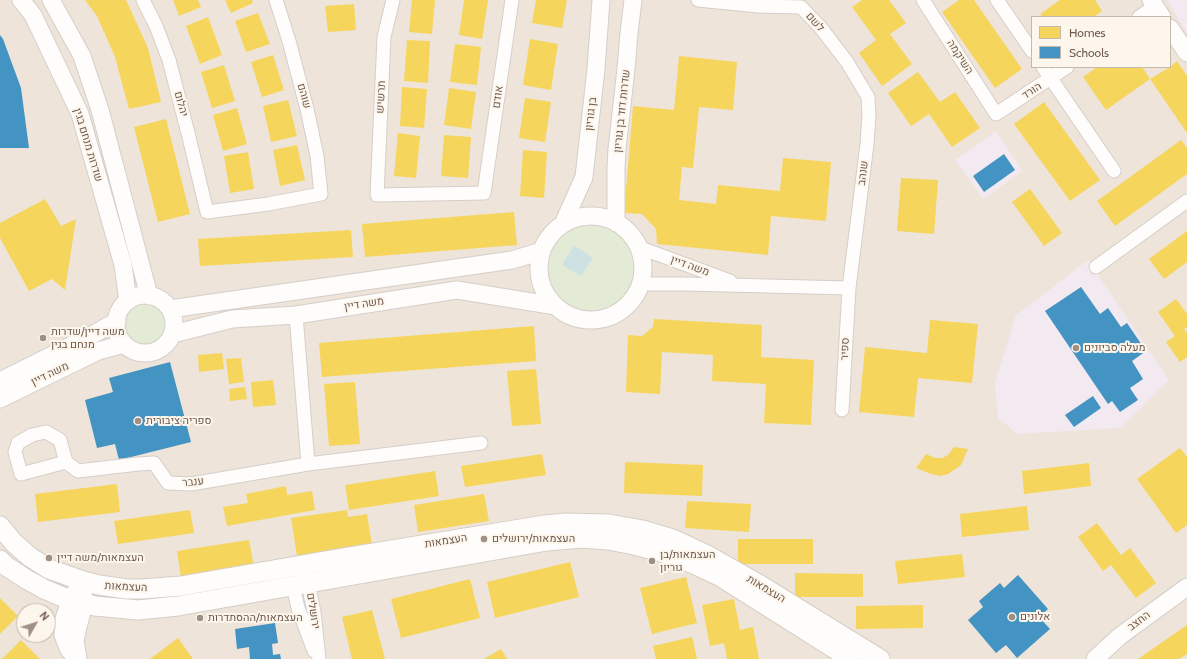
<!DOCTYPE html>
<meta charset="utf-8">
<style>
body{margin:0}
#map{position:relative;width:1187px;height:659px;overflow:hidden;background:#f6f1ea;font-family:Cabin,sans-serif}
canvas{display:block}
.legend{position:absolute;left:1031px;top:16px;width:140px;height:52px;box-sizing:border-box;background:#fdf6ec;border:1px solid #c5b8ad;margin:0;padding:5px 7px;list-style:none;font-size:12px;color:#705a4e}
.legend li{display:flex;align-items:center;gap:8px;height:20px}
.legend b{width:20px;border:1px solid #c5b8ad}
.north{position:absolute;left:16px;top:603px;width:40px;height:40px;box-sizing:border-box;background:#fdf6ec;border:1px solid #c5b8ad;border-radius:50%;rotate:51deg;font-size:11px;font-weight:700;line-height:16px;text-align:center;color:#705a4e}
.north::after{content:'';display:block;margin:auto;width:14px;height:18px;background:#9f8f85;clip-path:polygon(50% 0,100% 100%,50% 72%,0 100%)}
</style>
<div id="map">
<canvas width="1187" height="659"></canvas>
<ul class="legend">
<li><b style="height:11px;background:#f6d55c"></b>Homes</li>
<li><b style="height:11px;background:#4393c3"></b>Schools</li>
</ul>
<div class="north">N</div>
</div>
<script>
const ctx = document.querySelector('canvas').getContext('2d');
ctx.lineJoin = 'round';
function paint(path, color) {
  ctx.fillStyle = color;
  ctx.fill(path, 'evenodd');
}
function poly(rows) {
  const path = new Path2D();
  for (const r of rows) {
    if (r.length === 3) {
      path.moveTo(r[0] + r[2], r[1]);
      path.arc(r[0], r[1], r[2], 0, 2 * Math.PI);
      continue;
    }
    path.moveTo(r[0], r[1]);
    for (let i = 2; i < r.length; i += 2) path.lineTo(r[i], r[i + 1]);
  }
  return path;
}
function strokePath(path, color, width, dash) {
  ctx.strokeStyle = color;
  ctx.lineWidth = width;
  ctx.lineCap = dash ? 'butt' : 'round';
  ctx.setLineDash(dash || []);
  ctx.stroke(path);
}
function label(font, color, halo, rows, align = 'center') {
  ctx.font = font + ' Cabin,Heebo,sans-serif';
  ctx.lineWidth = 4;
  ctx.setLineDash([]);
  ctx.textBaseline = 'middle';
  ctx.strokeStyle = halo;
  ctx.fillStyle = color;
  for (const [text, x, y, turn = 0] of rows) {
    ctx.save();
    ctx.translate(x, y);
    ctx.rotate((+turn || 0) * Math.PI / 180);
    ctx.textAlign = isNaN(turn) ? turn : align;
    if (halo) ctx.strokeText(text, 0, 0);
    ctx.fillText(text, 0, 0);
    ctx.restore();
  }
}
paint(poly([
 [0,0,1187,0,1187,659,0,659],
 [1032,17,1170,17,1170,67,1032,67],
 [24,611,48,611,48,635,24,635]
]), '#eee4d9');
paint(poly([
 [1167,0,1187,0,1187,33],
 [996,131,1023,171,983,199,955,160],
 [1088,260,1169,380,1121,428,1017,434,998,418,995,382,1016,315]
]), '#f2e9f1');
paint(poly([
 [591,268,49],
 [145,324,27]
]), '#e3ebd6');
paint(poly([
 [574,245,593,258,581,276,562,265]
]), '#cee2e4');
paint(poly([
 [85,0,126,0,148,48,161,102,129,109,115,57,97,16],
 [173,0,198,0,201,7,179,16],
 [225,0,252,0,253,3,231,13],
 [412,0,435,0,432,34,409,32],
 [464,0,488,0,482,39,459,35],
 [536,0,567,0,562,28,532,23],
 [862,0,889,0,906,23,890,34,912,64,882,86,859,53,876,40,852,7],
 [959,0,974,0,1022,69,995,88,942,12],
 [1060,0,1095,0,1102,11,1094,17,1043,17,1040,14],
 [354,4,356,30,328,32,325,6],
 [258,13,270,44,246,52,235,21],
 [208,17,222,55,200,64,186,26],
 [530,39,558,44,551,90,523,85],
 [407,40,430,41,428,83,404,81],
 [455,44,481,47,477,85,450,82],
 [273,55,284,90,262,97,251,62],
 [679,56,737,62,733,110,699,107,693,168,682,167,679,200,716,204,718,185,780,191,783,158,831,162,826,221,771,216,768,255,657,244,656,229,642,214,624,213,633,106,674,110],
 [1177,61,1187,76,1187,133,1150,79,1106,110,1083,77,1097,67,1142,67,1150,79,1170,67],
 [224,65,235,101,212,108,201,72],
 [918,72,940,102,955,92,980,128,952,147,929,114,911,126,888,93],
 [402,87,427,89,424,128,400,126],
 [449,88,476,92,471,129,444,125],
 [525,98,551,102,545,142,519,138],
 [288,100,297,136,271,142,263,106],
 [1044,102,1100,180,1070,201,1014,124],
 [237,108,247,144,223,151,213,115],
 [166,119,190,214,158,222,134,127],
 [398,133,420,136,416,178,394,176],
 [444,135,471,137,468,178,441,176],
 [1181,140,1187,148,1187,174,1115,226,1097,201],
 [297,145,305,180,280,186,273,150],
 [523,150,547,152,544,198,520,196],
 [248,152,254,189,230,193,224,156],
 [901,178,938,180,934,234,897,231],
 [1030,189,1062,233,1044,246,1012,202],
 [45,199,61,226,76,219,65,290,52,279,29,291,0,238,0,223],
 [514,212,517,245,365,257,362,224],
 [351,230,353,257,200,266,198,239],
 [1187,231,1187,262,1164,279,1149,259],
 [1176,299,1187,314,1187,327,1184,329,1187,333,1187,357,1180,362,1166,342,1175,336,1158,312],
 [654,319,762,325,761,357,814,360,811,425,764,423,766,384,712,381,713,355,662,352,660,394,626,392,628,335,642,336,653,327],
 [930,320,978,324,972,383,918,378,914,417,859,412,865,347,927,353],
 [534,326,536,361,322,377,319,343],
 [222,353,224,369,199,372,198,355],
 [241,358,244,382,229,384,226,359],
 [536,369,541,424,512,426,507,371],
 [273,380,276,405,253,407,251,382],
 [355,382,360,444,329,446,324,384],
 [245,387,247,399,230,401,229,389],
 [954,447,968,449,961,465,948,474,940,476,931,474,916,468,926,454,935,458,942,458,948,455],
 [1180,448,1187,457,1187,525,1176,533,1137,479],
 [542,454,546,475,465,487,461,466],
 [625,462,703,465,702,496,624,493],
 [1089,463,1091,486,1024,494,1022,471],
 [435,471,439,496,349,510,345,485],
 [117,484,120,512,38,522,35,494],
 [286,486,287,495,312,491,315,510,227,526,223,507,248,503,246,494],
 [484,494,489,521,418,532,414,505],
 [687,501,751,504,749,532,685,528],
 [1027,506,1029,530,962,537,960,514],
 [190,510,194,533,118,544,114,521],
 [347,510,348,517,367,514,372,545,297,556,291,518],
 [1097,523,1121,555,1130,548,1156,583,1136,598,1111,565,1103,571,1078,537],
 [738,539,813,539,813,564,738,564],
 [249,540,254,567,181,578,177,551],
 [962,554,965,577,898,584,895,561],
 [570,562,579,597,495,618,487,582],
 [795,573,863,574,863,597,795,597],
 [686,577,697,623,652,634,640,588],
 [470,579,480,618,401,638,391,599],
 [0,598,18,616,0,634],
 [734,599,740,630,753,627,759,659,727,659,724,643,710,646,702,605],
 [923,605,923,628,856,629,856,606],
 [372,610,385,659,352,659,342,617],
 [1187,625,1187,654,1179,659,1138,659],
 [692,637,697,659,656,659,653,646],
 [178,638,193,659,150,659],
 [21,640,40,659,2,659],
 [501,649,507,659,484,659]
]), '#f6d55c');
paint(poly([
 [0,35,3,39,21,88,29,148,0,148],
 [1004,154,1015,170,984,192,973,176],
 [1081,287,1100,314,1108,308,1121,327,1127,323,1146,351,1132,361,1143,379,1130,388,1138,400,1120,412,1112,401,1108,404,1045,311],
 [170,362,191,442,119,460,115,444,97,448,85,400,113,392,109,378],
 [1093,396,1101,408,1074,427,1065,415],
 [1018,575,1048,609,1039,617,1050,629,1017,658,1006,645,996,653,968,620,983,607,979,601,1000,583,1004,588],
 [275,623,278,643,272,644,273,655,280,654,281,659,250,659,249,647,237,649,235,629]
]), '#4393c3');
const minor = poly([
 [143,0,156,26,169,60,188,133,207,212,268,204,321,194,317,156,307,109,289,41,276,0],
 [393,0,384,37,377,195,484,193,512,0],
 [698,0,758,6,801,7,821,28,847,62,868,97,869,114,867,144,849,288,842,410],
 [923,0,996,114,1067,67],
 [997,0,1032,51],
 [1139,17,1155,6],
 [1043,67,1114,171],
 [638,247,730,281],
 [1096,267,1187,201],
 [640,284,686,284,849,288],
 [296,315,308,464],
 [66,462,21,474,15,452,18,443,32,435,46,432,60,440,66,462,78,471,138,464,154,463,168,483,191,484,308,464,481,443],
 [305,576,308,583,314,612,319,659],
 [293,586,298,608,314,651]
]);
const tertiary = poly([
 [21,0,33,15,80,114,123,265,128,301],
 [51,0,82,56,100,110,149,296],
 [1151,0,1162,17],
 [1170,28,1187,53],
 [591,268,52],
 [616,223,616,168,617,149,626,69,629,33,633,0],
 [563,224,584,177,596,69,601,0],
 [145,324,29],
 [170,309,512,260,542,251],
 [173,334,232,319,296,315,457,290,556,306],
 [0,381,94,334,117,321],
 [0,399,98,351,124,344],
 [78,658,75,641,78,627,84,604,83,590],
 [76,659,68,648,63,635,63,622,70,600,83,581],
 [1095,659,1120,636,1187,587]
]);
const secondary = poly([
 [0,526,14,543,30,557,49,569,83,581,99,585,127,589,142,589,181,586,342,558,545,525,566,523,609,524,643,530,673,539,707,555,760,585,880,659],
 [0,560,6,566,26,579,44,589,70,600,95,606,138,610,178,606,547,541,582,538,608,540,634,545,661,552,694,564,721,577,851,659]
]);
strokePath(minor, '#d5cec9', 15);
strokePath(tertiary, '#d5cec9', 19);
strokePath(secondary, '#d5cec7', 21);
strokePath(minor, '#fefdfc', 13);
strokePath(tertiary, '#fefdfc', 17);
strokePath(secondary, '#fefdfc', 19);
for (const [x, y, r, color] of [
 [43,338,4,"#9f8f85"],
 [1076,348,4,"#9f8f85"],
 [138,421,4,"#9f8f85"],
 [484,539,4,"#9f8f85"],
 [49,558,4,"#9f8f85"],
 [652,561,4,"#9f8f85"],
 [1012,617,4,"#9f8f85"],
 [200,618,4,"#9f8f85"]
]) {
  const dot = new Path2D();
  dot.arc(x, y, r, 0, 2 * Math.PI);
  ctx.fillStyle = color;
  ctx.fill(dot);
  strokePath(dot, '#fdf6ec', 1.5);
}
label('11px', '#705a4e', '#fdf6ec', [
 ["לשם",815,22,48],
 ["השיקמה",960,57,57],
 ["הורד",1032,91,-33],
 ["שוהם",304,96,75],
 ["תרשיש",381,97,-87],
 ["אודם",498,97,-82],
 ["יהלום",181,104,75],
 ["שדרות דוד בן גוריון",622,111,-84],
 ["בן גוריון",591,114,-83],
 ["שדרות מנחם בגין",88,145,73],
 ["שנהב",863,173,-83],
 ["משה דיין",690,266,20],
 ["משה דיין",364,304,-9],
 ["ספיר",845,349,-87],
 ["משה דיין",50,374,-26],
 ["ענבר",193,482,-5],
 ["העצמאות",446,541,-9],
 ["העצמאות",126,587,3],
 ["העצמאות",766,589,31],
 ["ירושלים",313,611,81],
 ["החצב",1139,621,-37]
]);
label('11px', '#705a4e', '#fdf6ec', [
 ["משה דיין/שדרות",51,332],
 ["מנחם בגין",51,345],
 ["מעלה סביונים",1084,348],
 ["ספריה ציבורית",146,421],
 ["העצמאות/ירושלים",492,539],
 ["העצמאות/בן",660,555],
 ["גוריון",660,568],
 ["העצמאות/משה דיין",57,558],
 ["אלונים",1020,617],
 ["העצמאות/ההסתדרות",208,618]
], 'left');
</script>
